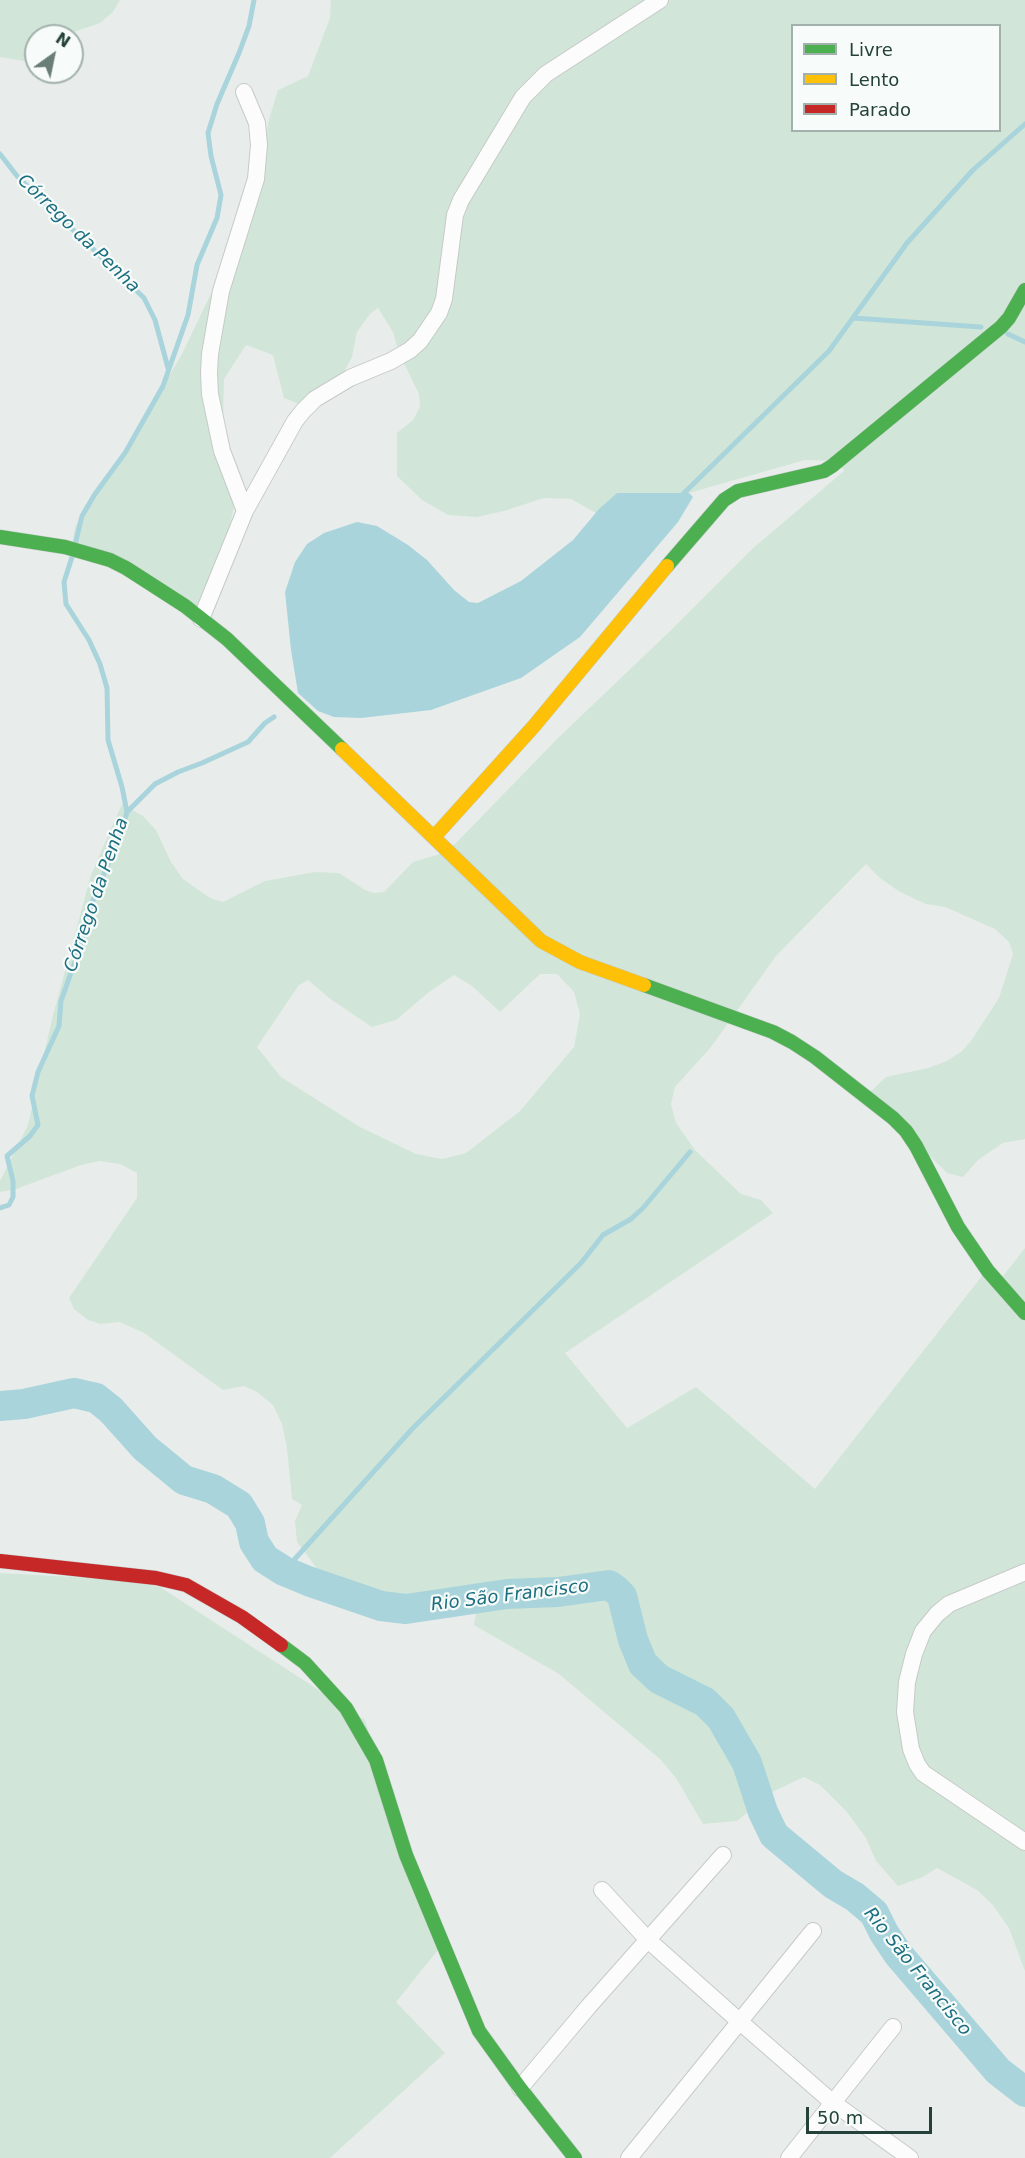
<!DOCTYPE html>
<meta charset="utf-8">
<style>
body{margin:0}
#map{position:relative;width:1025px;height:2158px;overflow:hidden;background:#e8edeb;font-family:"DejaVu Sans",sans-serif}
canvas{display:block}
.legend{position:absolute;left:791px;top:24px;width:210px;height:108px;box-sizing:border-box;background:#f7fbf9;border:2px solid #a3b1ad;margin:0;padding:8px 10px;list-style:none;font-size:18px;color:#24423a}
.legend li{display:flex;align-items:center;gap:12px;height:30px}
.legend b{width:30px;border:2px solid #a3b1ad}
.north{position:absolute;left:24px;top:24px;width:60px;height:60px;box-sizing:border-box;background:#f7fbf9;border:2px solid #a3b1ad;border-radius:50%;rotate:33deg;font-size:16px;font-weight:700;line-height:24px;text-align:center;color:#24423a}
.north::after{content:'';display:block;margin:auto;width:21px;height:27px;background:#697e78;clip-path:polygon(50% 0,100% 100%,50% 72%,0 100%)}
.scale{position:absolute;left:806px;top:2107px;width:126px;height:27px;box-sizing:border-box;border:3px solid #24423a;border-top:0;padding-left:8px;font-size:18px;line-height:21px;white-space:nowrap;color:#24423a;-webkit-text-stroke:4px #f7fbf9;paint-order:stroke}
</style>
<div id="map">
<canvas width="1025" height="2158"></canvas>
<ul class="legend">
<li><b style="height:8px;background:#4caf50"></b>Livre</li>
<li><b style="height:8px;background:#ffc107"></b>Lento</li>
<li><b style="height:8px;background:#c62828"></b>Parado</li>
</ul>
<div class="north">N</div>
<div class="scale">50 m</div>
</div>
<script>
const ctx = document.querySelector('canvas').getContext('2d');
ctx.lineJoin = 'round';
function paint(path, color) {
  ctx.fillStyle = color;
  ctx.fill(path, 'evenodd');
}
function poly(rows) {
  const path = new Path2D();
  for (const r of rows) {
    path.moveTo(r[0], r[1]);
    for (let i = 2; i < r.length; i += 2) path.lineTo(r[i], r[i + 1]);
  }
  return path;
}
function strokePath(path, color, width, dash) {
  ctx.strokeStyle = color;
  ctx.lineWidth = width;
  ctx.lineCap = dash ? 'butt' : 'round';
  ctx.setLineDash(dash || []);
  ctx.stroke(path);
}
function label(font, color, halo, rows, align = 'center') {
  ctx.font = font + ' "DejaVu Sans",sans-serif';
  ctx.lineWidth = 4.5;
  ctx.setLineDash([]);
  ctx.textBaseline = 'middle';
  ctx.strokeStyle = halo;
  ctx.fillStyle = color;
  for (const [text, x, y, turn = 0] of rows) {
    ctx.save();
    ctx.translate(x, y);
    ctx.rotate((+turn || 0) * Math.PI / 180);
    ctx.textAlign = isNaN(turn) ? turn : align;
    if (halo) ctx.strokeText(text, 0, 0);
    ctx.fillText(text, 0, 0);
    ctx.restore();
  }
}
paint(poly([
 [0,0,120,0,113,12,100,23,62,36,36,36,36,53,31,62,0,57],
 [331,0,1025,0,1025,1139,1003,1143,978,1160,963,1177,947,1173,868,1094,886,1077,928,1068,947,1061,962,1051,971,1041,999,998,1013,954,1009,942,995,929,945,907,926,904,900,892,880,878,866,864,776,956,711,1047,675,1087,671,1104,676,1123,695,1150,741,1194,761,1200,773,1213,565,1353,627,1428,696,1387,815,1489,989,1267,1000,1280,1025,1248,1025,1971,1009,1928,992,1904,977,1890,937,1868,923,1877,898,1886,876,1861,866,1838,847,1812,820,1785,804,1777,770,1793,737,1821,703,1824,676,1778,661,1760,559,1674,474,1625,477,1607,458,1600,417,1606,402,1605,389,1597,367,1592,350,1594,331,1587,297,1542,295,1521,302,1505,292,1499,287,1448,282,1424,273,1405,257,1392,244,1386,223,1390,144,1333,120,1322,100,1324,88,1320,74,1309,69,1298,137,1198,137,1173,120,1164,99,1161,81,1165,16,1189,0,1192,0,1181,28,1125,52,1019,91,875,122,804,143,816,156,830,171,862,183,879,210,898,223,902,265,881,315,872,339,873,365,890,374,893,384,892,413,862,443,853,456,843,558,738,668,633,752,549,844,471,837,461,805,460,689,493,617,493,596,513,571,499,544,498,504,511,477,517,448,515,422,500,397,476,397,433,413,420,420,407,419,394,399,353,393,332,378,308,370,314,357,332,352,357,341,377,299,404,284,398,273,355,246,345,224,379,223,423,238,477,238,491,224,549,195,616,72,546,75,528,85,505,123,455,182,354,232,250,256,197,269,119,278,90,308,76,330,18],
 [792,26,1000,26,1000,130,792,130],
 [540,974,557,974,574,992,580,1014,574,1047,520,1111,466,1153,442,1159,416,1154,360,1127,281,1077,257,1047,299,985,308,980,329,998,372,1027,396,1020,429,992,454,975,472,986,500,1012],
 [0,1573,129,1580,160,1587,365,1720,438,1950,396,2002,445,2053,330,2158,0,2158]
]), '#d1e6d8');
paint(poly([
 [617,493,689,493,693,497,678,522,580,637,521,678,431,710,361,718,334,717,318,711,298,693,291,650,285,592,295,562,307,544,324,533,357,522,377,526,408,545,427,560,454,590,469,602,478,603,521,581,573,540,599,509]
]), '#a9d4db');
strokePath(poly([
 [0,154,17,176,144,298,155,320,168,368],
 [853,318,981,327],
 [1008,334,1025,342],
 [681,496,829,351,907,243,973,170,1025,124],
 [75,545,82,516,95,494,125,453,163,386,188,315,197,265,217,218,221,195,211,156,208,133,217,104,239,53,249,26,254,0],
 [127,812,155,784,178,772,202,763,248,742,265,723,274,717],
 [0,1208,9,1205,13,1197,13,1181,7,1156,30,1136,38,1125,32,1096,38,1072,59,1026,61,1001,78,953,92,903,121,832,127,812,122,787,108,740,107,688,100,664,89,640,66,604,64,582,73,554],
 [284,1571,413,1428,581,1263,603,1235,631,1219,643,1208,690,1152]
]), '#a9d4db', 5);
strokePath(poly([
 [0,1406,24,1404,74,1393,96,1398,111,1410,145,1448,184,1480,213,1489,239,1505,250,1523,254,1542,265,1559,284,1571,308,1581,381,1606,406,1609,507,1594,558,1592,609,1585,616,1590,622,1596,633,1640,643,1664,659,1679,705,1702,721,1718,747,1763,763,1812,774,1835,833,1884,855,1897,874,1913,884,1933,898,1954,998,2071,1025,2092]
]), '#a9d4db', 30);
const street = poly([
 [244,92,257,123,259,145,256,179,221,291,210,354,209,373,210,394,222,451,245,511],
 [201,619,245,511,295,421,303,411,315,399,350,378,391,361,410,350,420,341,439,313,444,299,455,215,461,200,523,97,546,74,660,0],
 [1025,1572,949,1604,937,1614,923,1631,914,1654,907,1682,905,1712,911,1749,917,1764,923,1773,1025,1842],
 [602,1890,648,1940,739,2021,832,2102,910,2158],
 [520,2088,589,2006,723,1855],
 [629,2158,813,1931],
 [789,2158,893,2027]
]);
const fast = poly([
 [0,537,65,547,110,560,126,568,185,606,227,639,342,749],
 [667,566,724,500,738,491,824,471,832,466,1001,327,1009,318,1025,290],
 [644,985,773,1032,792,1042,815,1057,893,1118,906,1131,916,1146,958,1227,988,1271,1025,1313],
 [281,1645,305,1663,346,1708,376,1760,406,1855,479,2031,520,2088,575,2158]
]);
const slow = poly([
 [342,749,541,941,580,962,644,985],
 [434,837,534,726,667,566]
]);
const jam = poly([
 [0,1561,156,1578,186,1585,242,1617,281,1645]
]);
strokePath(street, '#c5cac8', 18);
strokePath(fast, '#c3cbc8', 15);
strokePath(slow, '#c3cbc8', 15);
strokePath(jam, '#c3cbc8', 15);
strokePath(street, '#fcfcfc', 16);
strokePath(fast, '#4caf50', 14);
strokePath(slow, '#ffc107', 14);
strokePath(jam, '#c62828', 14);
label('italic 18px', '#1c6f80', '#f7fbf9', [
 ["Córrego da Penha",78,234,44],
 ["Córrego da Penha",97,895,-71],
 ["Rio São Francisco",510,1596,-7],
 ["Rio São Francisco",917,1972,51]
]);
</script>
